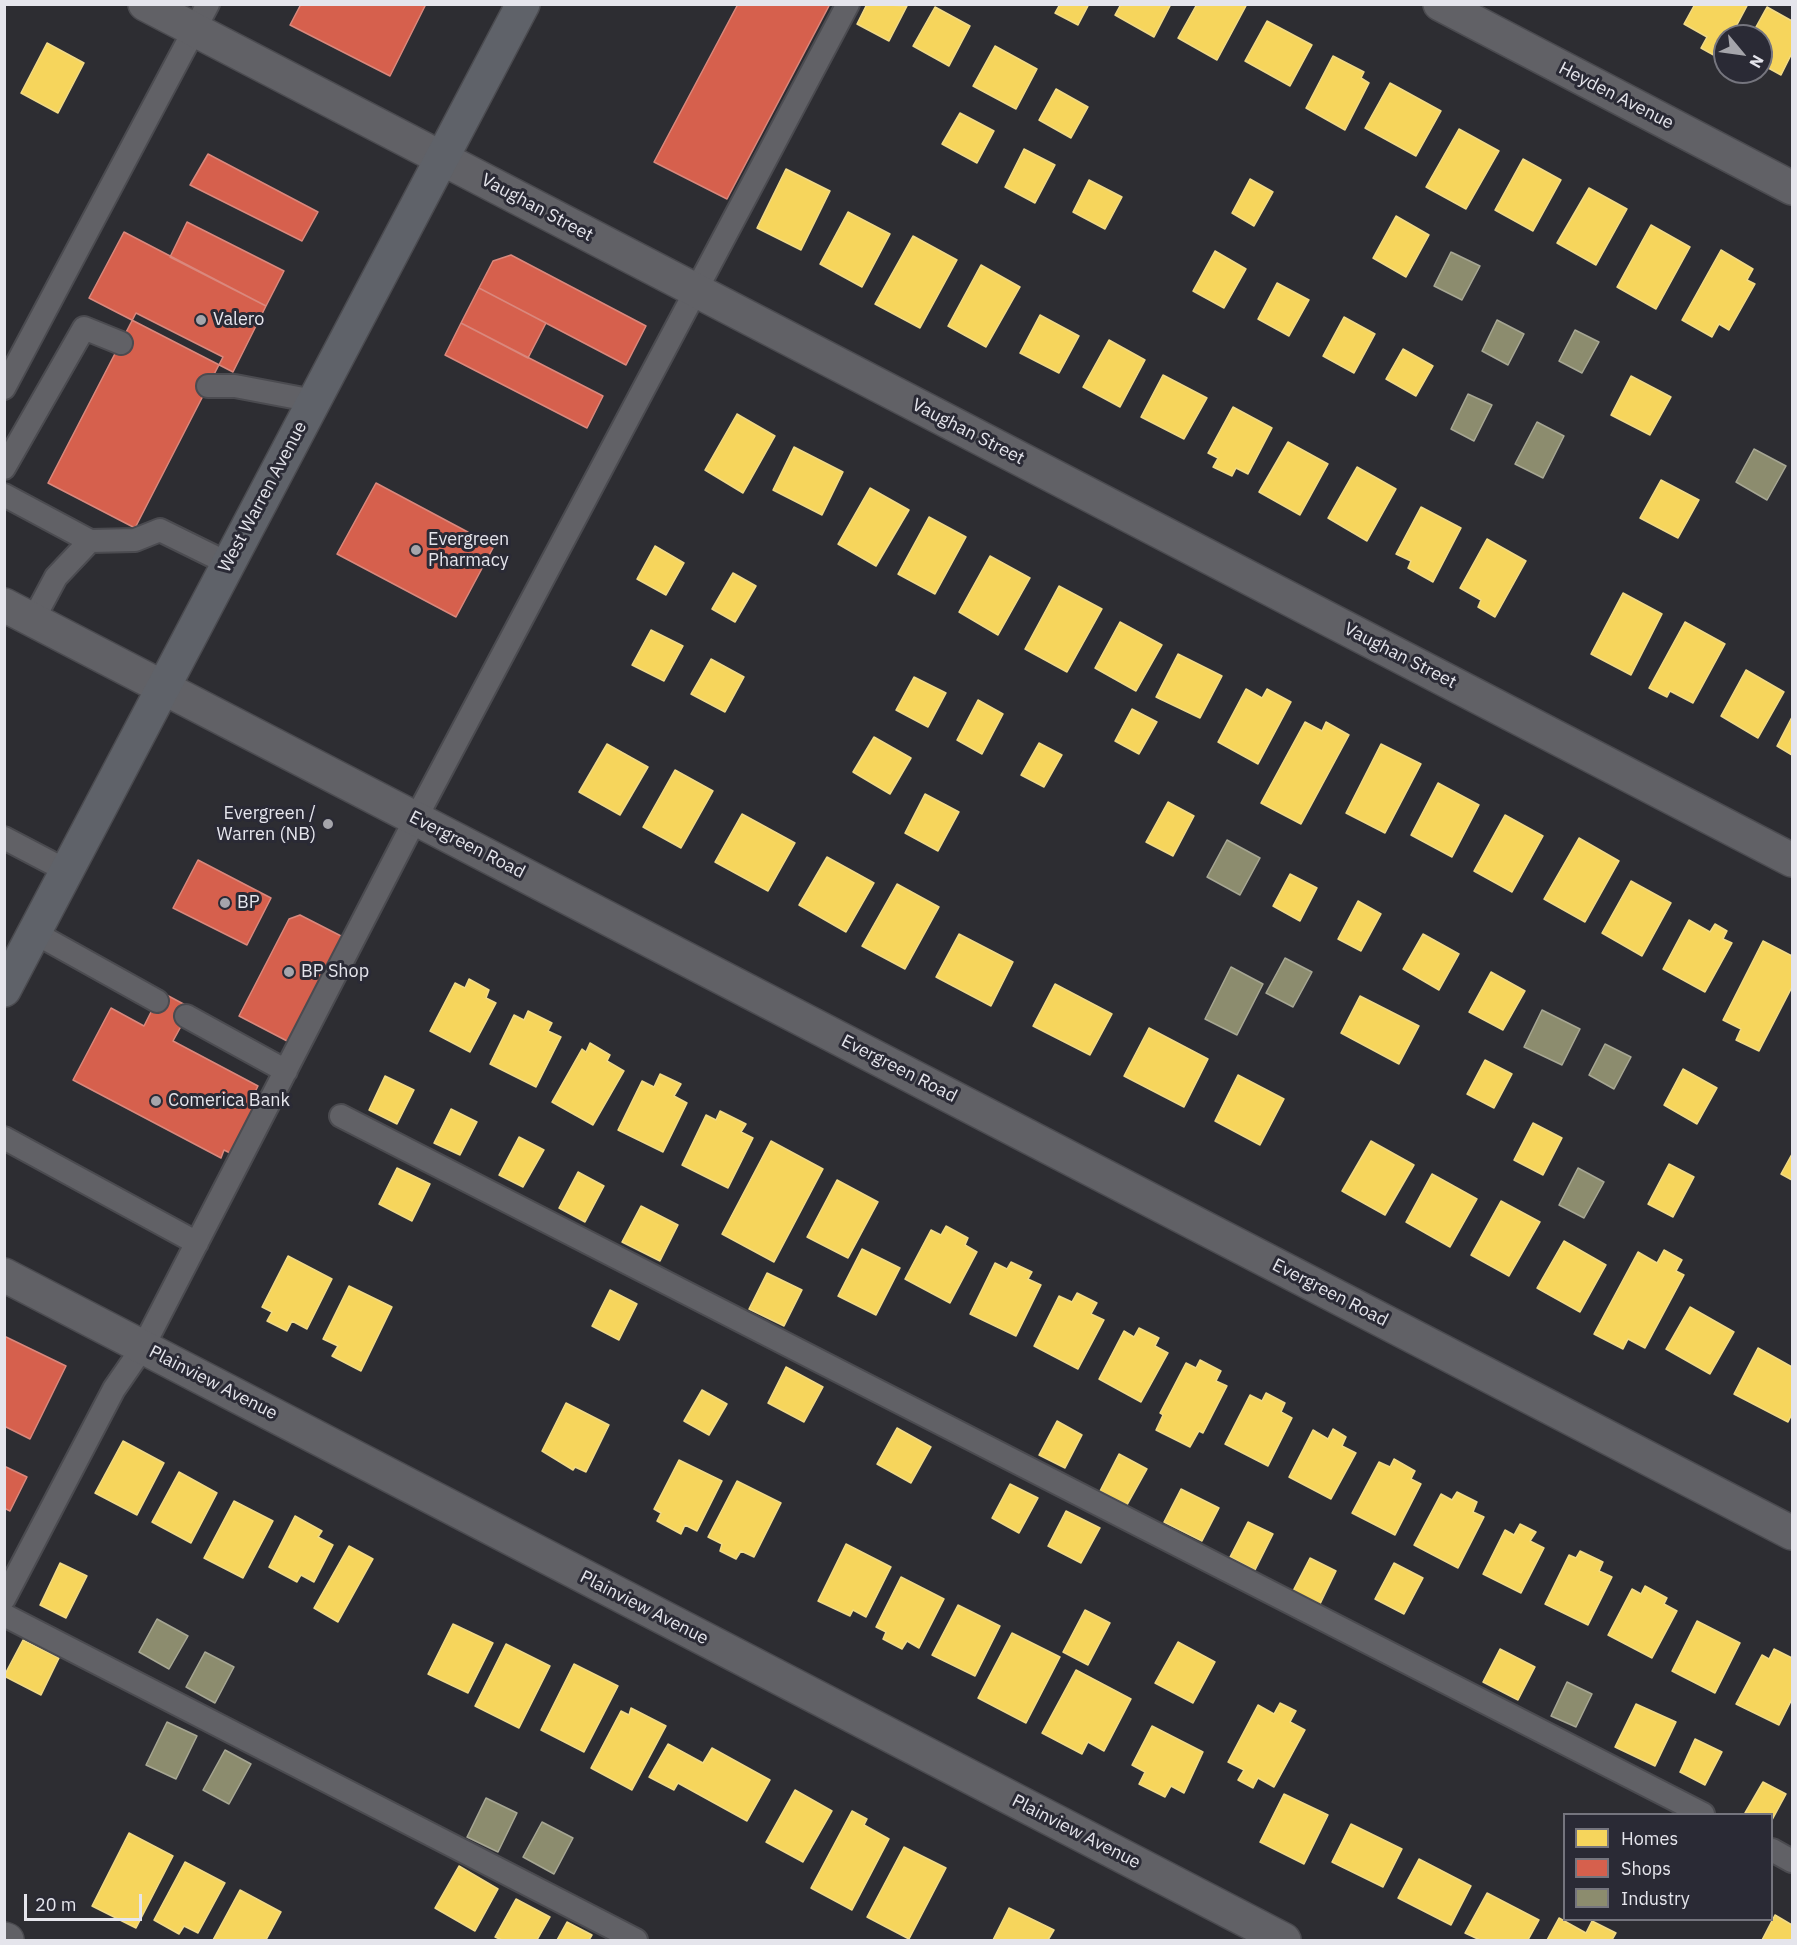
<!DOCTYPE html>
<style>
body{margin:0}
#map{position:relative;width:1797px;height:1945px;overflow:hidden;background:#2d2d32;font-family:"IBM Plex Sans",sans-serif}
canvas{display:block}
.frame{position:absolute;inset:0;border:6px solid #e5e5ec;pointer-events:none}
.legend{position:absolute;left:1563px;top:1813px;width:210px;height:108px;box-sizing:border-box;background:#2a2a35;border:2px solid #75757e;margin:0;padding:8px 10px;list-style:none;font-size:18px;color:#e5e5ec}
.legend li{display:flex;align-items:center;gap:12px;height:30px}
.legend b{width:30px;border:2px solid #75757e}
.north{position:absolute;left:1713px;top:24px;width:60px;height:60px;box-sizing:border-box;background:#2a2a35;border:2px solid #75757e;border-radius:50%;rotate:119deg;font-size:16px;font-weight:700;line-height:24px;text-align:center;color:#e5e5ec}
.north::after{content:'';display:block;margin:auto;width:21px;height:27px;background:#a5a5ab;clip-path:polygon(50% 0,100% 100%,50% 72%,0 100%)}
.scale{position:absolute;left:24px;top:1894px;width:118px;height:27px;box-sizing:border-box;border:3px solid #e5e5ec;border-top:0;padding-left:8px;font-size:18px;line-height:21px;white-space:nowrap;color:#e5e5ec;-webkit-text-stroke:4px #2a2a35;paint-order:stroke}
</style>
<div id="map">
<canvas width="1797" height="1945"></canvas>
<div class="frame"></div>
<ul class="legend">
<li><b style="height:16px;background:#f6d55c"></b>Homes</li>
<li><b style="height:16px;background:#d6604d"></b>Shops</li>
<li><b style="height:16px;background:#8c8c6e"></b>Industry</li>
</ul>
<div class="north">N</div>
<div class="scale">20 m</div>
</div>
<script>
const ctx = document.querySelector('canvas').getContext('2d');
ctx.lineJoin = 'round';
function paint(path, color) {
  ctx.fillStyle = color;
  ctx.fill(path, 'evenodd');
}
function poly(rows) {
  const path = new Path2D();
  for (const r of rows) {
    path.moveTo(r[0], r[1]);
    for (let i = 2; i < r.length; i += 2) path.lineTo(r[i], r[i + 1]);
  }
  return path;
}
function strokePath(path, color, width, dash) {
  ctx.strokeStyle = color;
  ctx.lineWidth = width;
  ctx.lineCap = dash ? 'butt' : 'round';
  ctx.setLineDash(dash || []);
  ctx.stroke(path);
}
function label(font, color, halo, rows, align = 'center') {
  ctx.font = font + ' "IBM Plex Sans",sans-serif';
  ctx.lineWidth = 6;
  ctx.setLineDash([]);
  ctx.textBaseline = 'middle';
  ctx.strokeStyle = halo;
  ctx.fillStyle = color;
  for (const [text, x, y, turn = 0] of rows) {
    ctx.save();
    ctx.translate(x, y);
    ctx.rotate((+turn || 0) * Math.PI / 180);
    ctx.textAlign = isNaN(turn) ? turn : align;
    if (halo) ctx.strokeText(text, 0, 0);
    ctx.fillText(text, 0, 0);
    ctx.restore();
  }
}
const homes = poly([
 [867,4,907,6,889,41,857,24,867,4],
 [1060,4,1089,4,1078,25,1055,13,1060,4],
 [1121,4,1171,4,1154,37,1115,15,1121,4],
 [1197,4,1247,4,1217,60,1178,38,1197,4],
 [1695,4,1748,4,1731,36,1725,36,1725,47,1719,58,1701,48,1707,37,1684,24,1695,4],
 [935,7,970,26,949,66,913,46,935,7],
 [1767,7,1792,21,1792,53,1781,75,1761,64,1761,36,1751,36,1767,7],
 [1267,21,1312,45,1290,86,1245,61,1267,21],
 [47,43,84,63,58,113,21,93,47,43],
 [995,46,1037,69,1016,109,973,86,995,46],
 [1333,56,1364,72,1361,78,1369,83,1345,130,1306,108,1333,56],
 [1390,83,1441,111,1416,156,1365,128,1390,83],
 [1056,89,1088,107,1071,138,1039,120,1056,89],
 [960,113,994,131,977,163,942,144,960,113],
 [1459,129,1499,151,1466,209,1426,187,1459,129],
 [1024,149,1055,165,1035,203,1005,187,1024,149],
 [1523,159,1561,180,1533,231,1495,210,1523,159],
 [786,169,830,191,801,250,757,228,786,169],
 [1250,179,1273,192,1254,226,1232,213,1250,179],
 [1089,180,1122,197,1105,229,1073,212,1089,180],
 [1589,188,1627,209,1596,265,1557,243,1589,188],
 [848,212,890,234,862,287,820,264,848,212],
 [1396,216,1429,235,1406,277,1373,258,1396,216],
 [1651,225,1690,247,1656,309,1617,287,1651,225],
 [913,236,957,260,920,328,875,304,913,236],
 [1721,250,1753,269,1747,280,1755,284,1729,330,1719,324,1712,337,1682,320,1721,250],
 [1215,251,1246,269,1224,308,1193,291,1215,251],
 [981,265,1020,287,986,347,948,326,981,265],
 [1277,283,1309,300,1289,336,1258,319,1277,283],
 [1040,315,1079,336,1059,373,1020,353,1040,315],
 [1344,317,1375,334,1354,373,1323,356,1344,317],
 [1109,340,1145,360,1120,407,1083,387,1109,340],
 [1403,349,1433,366,1416,396,1386,379,1403,349],
 [1163,375,1207,398,1184,439,1141,417,1163,375],
 [1631,376,1671,397,1650,435,1611,415,1631,376],
 [1233,407,1272,428,1248,474,1236,468,1232,476,1213,467,1218,458,1208,453,1233,407],
 [737,414,775,436,743,493,705,470,737,414],
 [1288,442,1328,464,1300,515,1259,492,1288,442],
 [794,447,843,472,822,515,773,490,794,447],
 [1357,467,1396,489,1367,541,1328,518,1357,467],
 [1661,480,1699,500,1678,538,1640,518,1661,480],
 [870,488,909,510,876,566,838,544,870,488],
 [1421,507,1461,528,1433,582,1408,568,1411,561,1396,554,1421,507],
 [929,517,966,537,935,594,898,574,929,517],
 [1487,539,1526,561,1495,617,1478,607,1481,600,1460,588,1487,539],
 [655,546,684,563,666,595,637,579,655,546],
 [990,556,1030,578,998,635,959,612,990,556],
 [733,573,756,586,735,622,712,609,733,573],
 [1059,586,1102,609,1067,672,1025,649,1059,586],
 [1623,593,1662,614,1631,675,1591,654,1623,593],
 [1120,622,1162,645,1136,691,1095,668,1120,622],
 [1685,622,1725,644,1693,703,1670,691,1667,697,1649,688,1685,622],
 [651,630,683,646,664,681,632,665,651,630],
 [1178,654,1222,676,1200,718,1156,697,1178,654],
 [711,659,744,677,725,712,691,694,711,659],
 [1746,670,1784,692,1758,738,1721,716,1746,670],
 [914,677,946,693,928,727,896,710,914,677],
 [1246,689,1262,698,1267,689,1291,702,1258,764,1218,742,1246,689],
 [978,700,1003,714,982,754,957,740,978,700],
 [1132,709,1157,722,1139,754,1115,741,1132,709],
 [1792,717,1792,755,1777,746,1792,717],
 [1305,722,1322,731,1326,722,1349,735,1301,824,1261,803,1305,722],
 [874,737,911,758,890,794,853,772,874,737],
 [1039,743,1062,755,1044,787,1021,775,1039,743],
 [607,744,648,767,620,815,579,792,607,744],
 [1381,744,1421,764,1385,833,1346,813,1381,744],
 [675,770,713,791,681,848,643,827,675,770],
 [1438,783,1479,805,1452,857,1411,835,1438,783],
 [925,794,959,812,938,851,905,833,925,794],
 [1168,802,1194,816,1173,856,1146,842,1168,802],
 [742,814,795,843,768,891,715,862,742,814],
 [1505,815,1543,836,1512,892,1474,871,1505,815],
 [1579,838,1619,861,1585,922,1544,899,1579,838],
 [827,857,874,883,846,932,799,905,827,857],
 [1290,874,1317,888,1300,921,1273,906,1290,874],
 [1631,881,1671,903,1642,956,1602,933,1631,881],
 [897,884,939,907,905,969,862,946,897,884],
 [1358,901,1381,914,1361,951,1338,939,1358,901],
 [1689,920,1710,932,1715,924,1727,931,1723,939,1732,943,1705,992,1663,969,1689,920],
 [959,934,1013,962,991,1006,936,977,959,934],
 [1423,934,1459,954,1439,990,1403,969,1423,934],
 [1763,941,1792,956,1792,987,1759,1051,1736,1040,1741,1029,1723,1020,1763,941],
 [1491,972,1525,991,1503,1030,1469,1012,1491,972],
 [469,979,489,990,486,998,496,1003,470,1052,430,1031,455,983,465,988,469,979],
 [1055,984,1112,1014,1090,1055,1033,1026,1055,984],
 [1360,996,1419,1026,1399,1064,1341,1033,1360,996],
 [528,1011,552,1023,548,1031,561,1037,536,1087,490,1064,514,1015,524,1020,528,1011],
 [1149,1028,1208,1059,1184,1107,1124,1076,1149,1028],
 [590,1043,610,1055,607,1061,624,1071,593,1125,552,1102,582,1049,586,1052,590,1043],
 [1485,1060,1512,1074,1494,1108,1467,1094,1485,1060],
 [1683,1069,1717,1088,1697,1124,1664,1105,1683,1069],
 [660,1074,681,1084,674,1096,687,1103,663,1152,618,1130,642,1081,654,1087,660,1074],
 [1238,1075,1284,1099,1260,1145,1215,1121,1238,1075],
 [385,1076,414,1090,397,1124,369,1110,385,1076],
 [451,1109,477,1122,460,1155,434,1143,451,1109],
 [720,1111,746,1124,741,1132,753,1138,728,1188,682,1165,706,1115,716,1120,720,1111],
 [1533,1123,1562,1138,1543,1175,1514,1160,1533,1123],
 [519,1137,544,1150,523,1187,499,1175,519,1137],
 [771,1141,823,1169,774,1262,722,1234,771,1141],
 [1371,1141,1414,1165,1385,1215,1342,1191,1371,1141],
 [1792,1154,1792,1180,1781,1174,1792,1154],
 [1669,1164,1694,1177,1673,1217,1648,1204,1669,1164],
 [397,1168,430,1184,412,1221,379,1204,397,1168],
 [578,1172,604,1186,585,1222,559,1208,578,1172],
 [1432,1174,1477,1199,1450,1247,1406,1222,1432,1174],
 [837,1180,878,1202,848,1258,807,1237,837,1180],
 [1501,1201,1540,1222,1509,1276,1471,1255,1501,1201],
 [641,1206,678,1225,660,1261,622,1242,641,1206],
 [946,1226,968,1238,965,1245,977,1252,950,1303,905,1279,931,1230,941,1235,946,1226],
 [1564,1241,1606,1265,1580,1312,1537,1288,1564,1241],
 [862,1249,900,1268,876,1315,838,1296,862,1249],
 [1664,1250,1682,1260,1676,1271,1684,1275,1645,1348,1628,1339,1623,1349,1594,1334,1638,1252,1657,1263,1664,1250],
 [288,1256,332,1279,307,1329,292,1321,287,1331,267,1321,272,1312,262,1307,288,1256],
 [1011,1262,1032,1272,1028,1279,1041,1285,1016,1336,970,1314,995,1263,1007,1269,1011,1262],
 [767,1273,802,1290,784,1326,749,1309,767,1273],
 [349,1286,392,1307,361,1371,332,1356,338,1346,323,1339,349,1286],
 [610,1290,637,1304,619,1340,592,1326,610,1290],
 [1077,1293,1097,1303,1091,1314,1104,1320,1078,1369,1034,1346,1059,1296,1072,1302,1077,1293],
 [1690,1307,1734,1332,1710,1374,1666,1349,1690,1307],
 [1139,1328,1159,1338,1155,1346,1168,1353,1141,1402,1099,1379,1124,1331,1134,1337,1139,1328],
 [1758,1348,1792,1367,1792,1414,1788,1422,1734,1394,1758,1348],
 [1200,1360,1221,1371,1216,1381,1227,1386,1203,1433,1199,1431,1190,1447,1156,1430,1163,1415,1160,1413,1186,1363,1196,1368,1200,1360],
 [786,1367,823,1387,804,1422,768,1403,786,1367],
 [702,1390,727,1404,709,1435,684,1421,702,1390],
 [1266,1393,1285,1403,1281,1412,1292,1418,1268,1466,1225,1444,1250,1395,1262,1401,1266,1393],
 [566,1403,609,1425,586,1472,575,1467,573,1470,542,1451,566,1403],
 [1057,1421,1082,1435,1065,1468,1039,1455,1057,1421],
 [897,1428,931,1447,911,1483,877,1464,897,1428],
 [1333,1429,1346,1437,1342,1446,1356,1453,1331,1499,1289,1477,1313,1430,1328,1439,1333,1429],
 [123,1441,164,1463,137,1515,95,1493,123,1441],
 [1119,1454,1147,1469,1127,1505,1100,1491,1119,1454],
 [1394,1459,1415,1471,1411,1479,1421,1484,1395,1535,1352,1513,1379,1462,1390,1467,1394,1459],
 [679,1460,722,1481,697,1531,685,1525,681,1534,657,1521,661,1513,654,1509,679,1460],
 [179,1472,217,1493,191,1543,152,1522,179,1472],
 [737,1481,781,1503,754,1557,741,1551,736,1559,720,1551,722,1544,708,1537,737,1481],
 [1010,1484,1038,1498,1019,1533,992,1518,1010,1484],
 [1181,1489,1219,1508,1202,1541,1164,1522,1181,1489],
 [1457,1492,1477,1502,1473,1512,1484,1517,1458,1568,1414,1545,1441,1494,1452,1500,1457,1492],
 [234,1501,273,1521,243,1578,204,1558,234,1501],
 [1066,1511,1100,1528,1081,1563,1048,1546,1066,1511],
 [295,1516,322,1531,318,1537,333,1545,314,1582,301,1575,297,1582,269,1567,295,1516],
 [1248,1522,1273,1534,1255,1570,1230,1557,1248,1522],
 [1520,1524,1536,1532,1530,1541,1544,1548,1521,1593,1483,1574,1505,1530,1514,1535,1520,1524],
 [846,1544,891,1567,866,1617,853,1610,850,1616,818,1601,846,1544],
 [349,1546,373,1559,338,1622,314,1608,349,1546],
 [1580,1551,1603,1562,1599,1571,1612,1577,1588,1625,1545,1604,1569,1555,1576,1558,1580,1551],
 [1310,1558,1336,1571,1320,1604,1293,1591,1310,1558],
 [60,1563,87,1576,66,1618,40,1605,60,1563],
 [1394,1563,1423,1578,1404,1614,1375,1599,1394,1563],
 [901,1577,944,1599,919,1648,907,1641,902,1649,883,1639,886,1632,876,1627,901,1577],
 [1645,1586,1667,1598,1664,1604,1677,1611,1652,1658,1608,1635,1632,1589,1641,1594,1645,1586],
 [958,1605,1000,1626,975,1676,932,1655,958,1605],
 [1085,1610,1110,1623,1088,1665,1063,1652,1085,1610],
 [1697,1621,1740,1643,1715,1693,1672,1671,1697,1621],
 [453,1624,493,1643,468,1693,428,1674,453,1624],
 [1012,1633,1060,1657,1026,1723,978,1698,1012,1633],
 [23,1640,59,1658,41,1695,4,1676,23,1640],
 [1178,1642,1215,1662,1193,1703,1155,1683,1178,1642],
 [506,1644,550,1666,519,1728,475,1706,506,1644],
 [1500,1649,1535,1667,1518,1700,1483,1682,1500,1649],
 [1774,1649,1792,1658,1792,1699,1779,1725,1736,1704,1762,1655,1769,1659,1774,1649],
 [574,1664,618,1686,584,1752,541,1730,574,1664],
 [1076,1670,1131,1699,1104,1751,1088,1742,1082,1754,1042,1733,1076,1670],
 [1280,1703,1296,1711,1290,1722,1305,1730,1274,1787,1258,1778,1253,1788,1238,1780,1244,1770,1228,1762,1258,1705,1274,1714,1280,1703],
 [1636,1704,1676,1722,1655,1766,1615,1747,1636,1704],
 [631,1708,666,1726,632,1790,591,1768,621,1711,629,1715,631,1708],
 [1152,1726,1203,1752,1184,1793,1171,1786,1165,1797,1139,1784,1145,1772,1132,1765,1152,1726],
 [1695,1739,1722,1752,1705,1785,1680,1772,1695,1739],
 [668,1744,703,1763,712,1748,770,1780,747,1821,678,1783,674,1790,649,1777,668,1744],
 [1763,1782,1786,1794,1772,1820,1772,1814,1745,1813,1763,1782],
 [795,1790,832,1811,803,1862,766,1842,795,1790],
 [1284,1794,1328,1815,1304,1864,1260,1842,1284,1794],
 [852,1811,867,1819,864,1825,889,1839,852,1910,811,1888,852,1811],
 [1351,1824,1402,1849,1383,1887,1332,1862,1351,1824],
 [129,1833,173,1856,136,1928,92,1906,129,1833],
 [904,1847,946,1868,909,1939,867,1917,904,1847],
 [1419,1859,1471,1886,1451,1925,1398,1898,1419,1859],
 [185,1862,225,1883,198,1933,184,1926,179,1934,154,1920,185,1862],
 [459,1866,498,1889,475,1931,435,1908,459,1866],
 [240,1890,281,1912,266,1940,213,1940,240,1890],
 [1487,1893,1539,1920,1528,1940,1480,1940,1465,1933,1487,1893],
 [516,1899,550,1917,537,1940,502,1940,495,1937,516,1899],
 [1009,1908,1054,1930,1048,1940,993,1940,1009,1908],
 [1775,1915,1792,1925,1792,1940,1762,1940,1775,1915],
 [1559,1918,1586,1933,1592,1921,1616,1933,1612,1940,1547,1940,1559,1918],
 [567,1922,592,1935,589,1940,557,1940,567,1922]
]);
paint(homes, '#f6d55c');
strokePath(homes, '#f1da87', 1.5);
const shops = poly([
 [301,4,426,4,390,76,290,25,301,4],
 [738,4,830,4,727,199,654,162,738,4],
 [208,154,318,212,302,241,190,185,208,154],
 [187,222,284,271,266,306,170,257,187,222],
 [124,232,266,306,233,372,89,298,124,232],
 [511,255,646,326,626,365,479,288,493,261,511,255],
 [479,288,546,323,528,358,461,323,479,288],
 [136,313,223,357,135,528,48,483,136,313],
 [461,323,603,396,587,428,445,355,461,323],
 [376,483,494,546,456,617,337,554,376,483],
 [198,860,271,898,247,945,173,908,198,860],
 [300,915,343,937,289,1042,239,1016,289,919,300,915],
 [161,992,191,1008,173,1041,258,1086,254,1094,262,1098,232,1154,224,1150,221,1158,73,1080,111,1008,144,1026,161,992],
 [4,1336,66,1366,30,1439,4,1426,4,1336],
 [4,1466,27,1477,10,1511,4,1508,4,1466]
]);
paint(shops, '#d6604d');
strokePath(shops, '#da887d', 1.5);
const industry = poly([
 [1451,252,1480,266,1462,300,1434,286,1451,252],
 [1497,320,1524,334,1508,365,1482,351,1497,320],
 [1575,330,1599,342,1582,373,1559,361,1575,330],
 [1468,394,1492,405,1474,441,1451,429,1468,394],
 [1537,422,1564,436,1543,478,1515,464,1537,422],
 [1754,449,1786,466,1767,500,1736,482,1754,449],
 [1227,840,1260,858,1240,895,1207,877,1227,840],
 [1285,958,1312,972,1293,1007,1266,993,1285,958],
 [1231,967,1263,984,1237,1035,1205,1019,1231,967],
 [1542,1010,1580,1029,1562,1065,1524,1047,1542,1010],
 [1605,1044,1631,1057,1614,1089,1589,1075,1605,1044],
 [1578,1168,1604,1182,1584,1218,1559,1205,1578,1168],
 [157,1619,188,1636,169,1669,139,1652,157,1619],
 [205,1652,234,1667,215,1703,186,1687,205,1652],
 [1567,1682,1592,1694,1576,1727,1551,1716,1567,1682],
 [167,1722,197,1736,176,1779,146,1765,167,1722],
 [225,1750,251,1764,229,1804,203,1790,225,1750],
 [486,1798,517,1813,498,1852,467,1837,486,1798],
 [542,1822,573,1838,554,1874,523,1857,542,1822]
]);
paint(industry, '#8c8c6e');
strokePath(industry, '#a7a794', 1.5);
const service = poly([
 [208,386,235,386,314,401],
 [4,388,208,4],
 [4,468,84,328,121,343],
 [4,495,90,541],
 [33,620,56,577,90,541,135,540,160,530,229,564],
 [4,838,67,871],
 [35,933,157,1001],
 [186,1016,286,1071],
 [341,1116,1703,1814],
 [4,1138,197,1243],
 [4,1599,114,1389,143,1347,416,818,848,4],
 [4,1615,636,1940],
 [1772,1850,1792,1861]
]);
const minor = poly([
 [145,4,1792,860],
 [1440,4,1792,188],
 [4,1275,1284,1940],
 [4,1939,7,1940]
]);
const tertiary = poly([
 [4,605,1792,1533]
]);
const secondary = poly([
 [4,990,523,4]
]);
strokePath(service, '#4b4b50', 26);
strokePath(minor, '#4b4b50', 36);
strokePath(tertiary, '#4b4b50', 36);
strokePath(secondary, '#4b4b50', 36);
strokePath(service, '#616166', 22);
strokePath(minor, '#616166', 33);
strokePath(tertiary, '#616166', 33);
strokePath(secondary, '#5f6269', 33);
for (const [x, y, r, color] of [
 [201,320,6,"#a5a5ab"],
 [416,550,6,"#a5a5ab"],
 [328,824,6,"#a5a5ab"],
 [225,903,6,"#a5a5ab"],
 [289,972,6,"#a5a5ab"],
 [156,1101,6,"#a5a5ab"]
]) {
  const dot = new Path2D();
  dot.arc(x, y, r, 0, 2 * Math.PI);
  ctx.fillStyle = color;
  ctx.fill(dot);
  strokePath(dot, '#2a2a35', 2);
}
label('18px', '#e5e5ec', '#2a2a35', [
 ["Heyden Avenue",1616,96,27],
 ["Vaughan Street",537,208,28],
 ["Vaughan Street",968,432,27],
 ["West Warren Avenue",263,497,-62],
 ["Vaughan Street",1400,656,27],
 ["Evergreen Road",467,845,27],
 ["Evergreen Road",899,1069,27],
 ["Evergreen Road",1330,1293,27],
 ["Plainview Avenue",213,1383,27],
 ["Plainview Avenue",644,1608,27],
 ["Plainview Avenue",1076,1832,27]
]);
label('18px', '#e5e5ec', '#2a2a35', [
 ["Valero",213,320],
 ["Evergreen",428,540],
 ["Pharmacy",428,561],
 ["Evergreen /",316,814,"right"],
 ["Warren (NB)",316,835,"right"],
 ["BP",237,903],
 ["BP Shop",301,972],
 ["Comerica Bank",168,1101]
], 'left');
</script>
